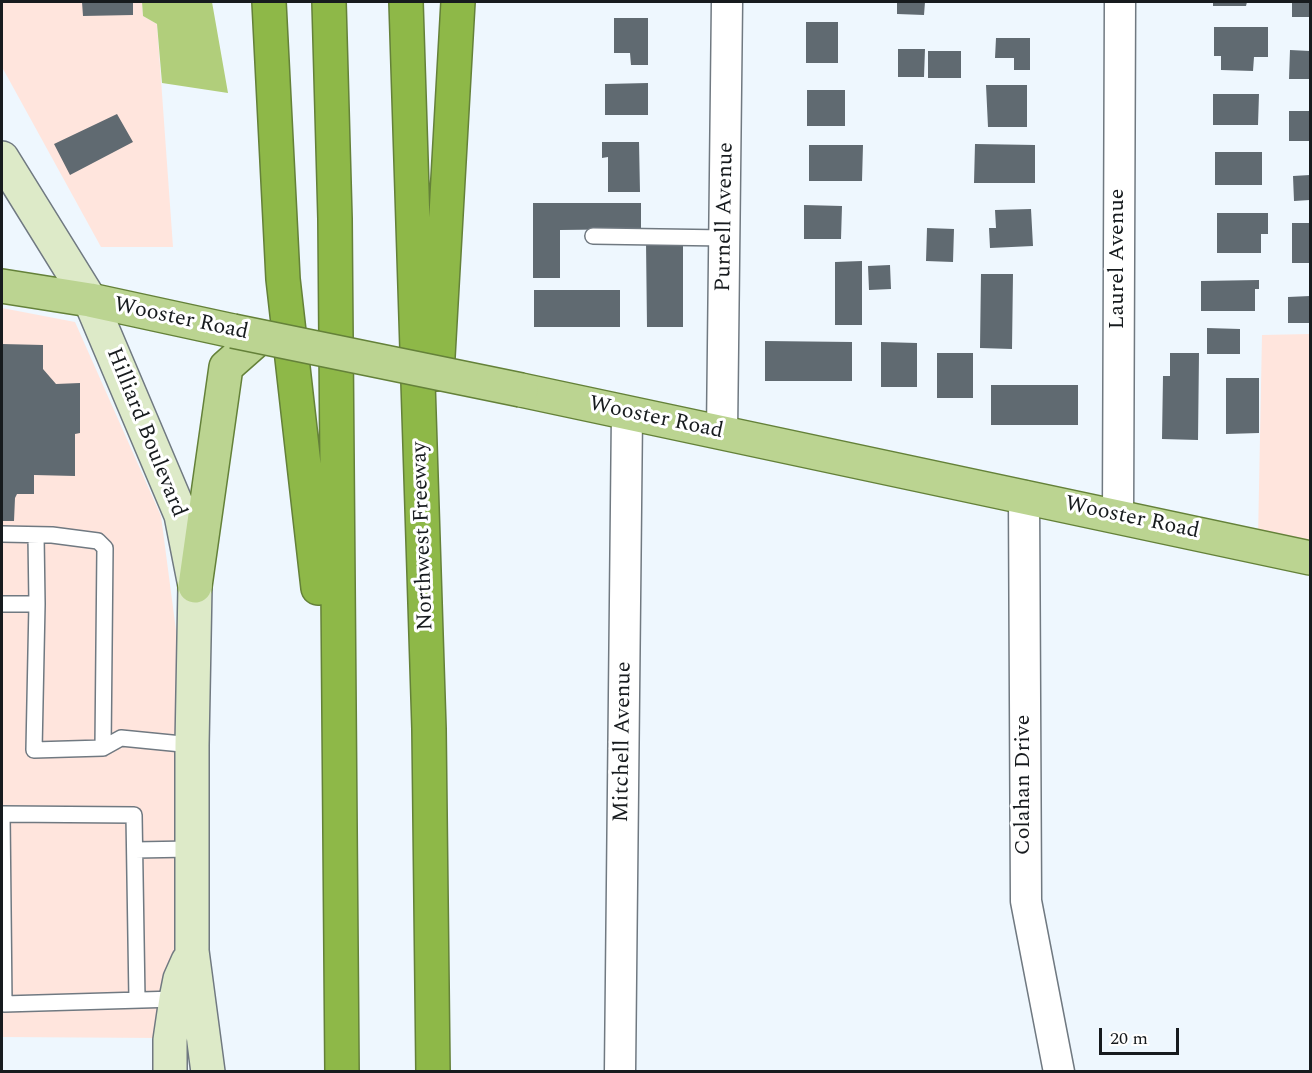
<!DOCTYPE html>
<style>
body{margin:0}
#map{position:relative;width:1312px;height:1073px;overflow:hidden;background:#eef7fe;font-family:Spectral,serif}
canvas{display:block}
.frame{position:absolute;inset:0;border:3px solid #171b1e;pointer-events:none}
.scale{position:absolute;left:1099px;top:1028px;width:80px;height:27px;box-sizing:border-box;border:3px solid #171b1e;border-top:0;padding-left:8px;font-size:18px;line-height:21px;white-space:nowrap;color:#171b1e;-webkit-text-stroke:4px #fff;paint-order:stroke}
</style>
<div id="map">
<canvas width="1312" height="1073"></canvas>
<div class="frame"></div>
<div class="scale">20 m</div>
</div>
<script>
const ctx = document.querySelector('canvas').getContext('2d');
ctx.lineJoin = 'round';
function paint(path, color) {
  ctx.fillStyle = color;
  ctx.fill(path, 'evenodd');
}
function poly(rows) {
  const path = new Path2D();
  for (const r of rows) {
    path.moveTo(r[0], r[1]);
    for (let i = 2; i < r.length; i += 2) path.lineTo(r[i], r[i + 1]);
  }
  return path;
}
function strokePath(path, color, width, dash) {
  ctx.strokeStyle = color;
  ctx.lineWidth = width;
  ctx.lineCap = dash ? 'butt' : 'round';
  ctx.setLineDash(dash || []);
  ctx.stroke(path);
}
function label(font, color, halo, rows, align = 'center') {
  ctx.font = font + ' Spectral,serif';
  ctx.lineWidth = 6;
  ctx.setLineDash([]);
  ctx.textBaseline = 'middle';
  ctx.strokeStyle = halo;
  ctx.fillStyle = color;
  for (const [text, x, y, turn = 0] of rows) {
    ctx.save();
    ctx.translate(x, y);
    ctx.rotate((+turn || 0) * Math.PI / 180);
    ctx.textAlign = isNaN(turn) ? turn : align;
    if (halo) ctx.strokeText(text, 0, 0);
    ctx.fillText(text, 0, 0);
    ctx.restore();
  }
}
paint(poly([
 [2,2,142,2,143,16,157,24,173,247,101,247,2,67],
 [2,308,75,322,161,516,177,638,181,956,157,1038,2,1037],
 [1310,334,1310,549,1258,539,1262,335]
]), '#ffe5dd');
paint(poly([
 [142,2,212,2,228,93,162,83,157,24,143,16]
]), '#b1ce7b');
paint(poly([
 [82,2,133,2,133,15,83,16],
 [897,2,925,2,924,15,897,14],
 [1213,2,1247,2,1246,6,1213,6],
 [1292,2,1310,2,1310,17,1292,17],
 [614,18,648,18,648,65,631,65,630,53,614,53],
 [806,22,838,22,838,63,806,63],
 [1214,27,1268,27,1268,57,1254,57,1253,71,1221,70,1221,56,1214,56],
 [996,38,1030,38,1030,70,1014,70,1014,58,995,58],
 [898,49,925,49,924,77,898,77],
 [1290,50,1310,51,1310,79,1289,79],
 [928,51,961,51,961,78,928,78],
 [648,83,648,115,605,115,605,84],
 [986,85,1027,85,1027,127,988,127],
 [807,90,845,90,845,126,807,126],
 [1213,94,1259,94,1258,125,1213,125],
 [1289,111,1310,111,1310,141,1289,141],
 [117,114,133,142,70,175,54,144],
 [602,142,639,142,640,192,608,192,608,157,602,158],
 [975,144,1035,145,1035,183,974,183],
 [809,145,863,145,862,181,809,181],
 [1215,152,1262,152,1262,185,1215,185],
 [1310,175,1310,200,1294,201,1293,176],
 [533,203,641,203,641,229,560,230,560,278,533,278],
 [804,205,842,206,841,239,804,239],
 [1031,209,1033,246,990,248,989,228,996,228,995,210],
 [1217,213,1268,213,1268,234,1261,234,1261,253,1217,253],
 [1292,223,1310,223,1310,263,1292,263],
 [927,228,954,229,953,262,926,261],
 [646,242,683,242,683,327,647,327],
 [862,261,862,325,835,325,835,262],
 [890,265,891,289,869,290,868,266],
 [981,274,1013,274,1012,349,980,348],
 [1259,280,1259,289,1255,289,1255,311,1201,311,1201,281],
 [534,290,620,290,620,327,534,327],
 [1310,296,1310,323,1288,323,1288,297],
 [1207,328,1240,329,1240,354,1207,354],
 [765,341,852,342,852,381,765,381],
 [881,342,917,343,917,387,881,387],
 [2,344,43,345,43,369,56,384,80,383,80,433,75,434,75,476,34,475,34,494,17,494,15,498,14,521,2,521],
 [937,353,973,353,973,398,937,398],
 [1170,353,1199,353,1198,440,1162,439,1163,376,1170,376],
 [1226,378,1259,378,1259,433,1226,434],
 [991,385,1078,385,1078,425,991,425]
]), '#606a71');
const lane = poly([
 [593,236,726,238],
 [2,534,52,535,98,541,105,548,103,748],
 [36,535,37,604],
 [2,604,37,604,34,750,103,748,121,738,192,745],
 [135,850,191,849],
 [137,1000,134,815,2,814,4,1004,176,999]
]);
const street = poly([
 [722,433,727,2],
 [1024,496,1026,901,1059,1072],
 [1118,516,1120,2],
 [620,1072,627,413]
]);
const secondary = poly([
 [2,158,90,300,181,515,195,586,192,745,192,951,208,1072],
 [170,1072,170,1040,176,999,180,979,188,961]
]);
const primary = poly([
 [2,286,90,300,233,331],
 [521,390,1310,558],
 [195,586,226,367,260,337]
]);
const highway = poly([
 [269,2,283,279,318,588],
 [329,2,335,219,342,1072],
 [406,2,429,729,433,1072],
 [437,374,458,2]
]);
strokePath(lane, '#707981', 18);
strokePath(street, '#707981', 33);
strokePath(secondary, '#707981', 36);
strokePath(primary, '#648139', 36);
strokePath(highway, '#648139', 36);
strokePath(lane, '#fff', 15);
strokePath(street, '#fff', 30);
strokePath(secondary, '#ddeac8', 33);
strokePath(primary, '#bbd491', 33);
strokePath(highway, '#8eb848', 33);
const primaryBridge = poly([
 [233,331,521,390]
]);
strokePath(primaryBridge, '#648139', 36, []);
strokePath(primaryBridge, '#bbd491', 33);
label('22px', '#171b1e', '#fff', [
 ["Purnell Avenue",726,217,-89],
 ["Laurel Avenue",1119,259,-90],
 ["Wooster Road",181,320,12],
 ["Wooster Road",656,419,12],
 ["Hilliard Boulevard",145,433,68],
 ["Wooster Road",1132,519,12],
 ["Northwest Freeway",424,536,-92],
 ["Mitchell Avenue",624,742,-89],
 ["Colahan Drive",1025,785,-90]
]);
</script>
